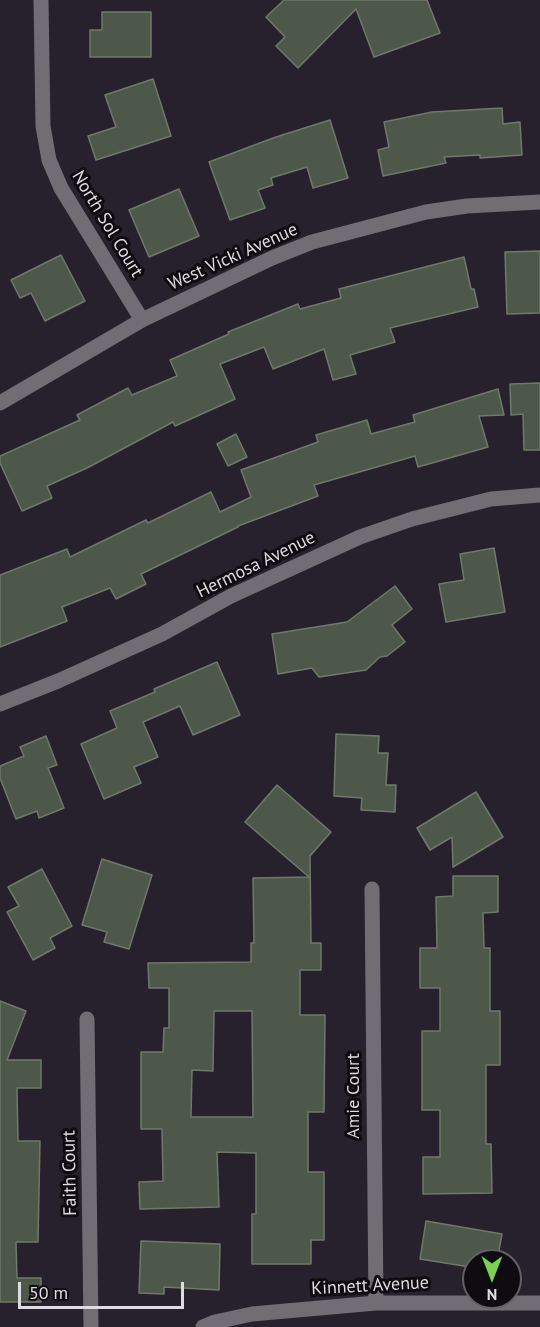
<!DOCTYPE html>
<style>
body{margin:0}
#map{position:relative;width:540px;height:1327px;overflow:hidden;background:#27212d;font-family:"PT Sans",sans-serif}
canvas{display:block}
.north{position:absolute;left:462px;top:1249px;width:60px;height:60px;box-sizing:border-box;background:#0e0c11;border:2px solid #625f65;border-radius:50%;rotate:180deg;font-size:16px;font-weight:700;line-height:24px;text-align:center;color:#dfdbe3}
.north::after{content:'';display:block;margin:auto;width:21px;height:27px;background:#7cd155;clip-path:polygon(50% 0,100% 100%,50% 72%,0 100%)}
.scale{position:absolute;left:18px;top:1282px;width:166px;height:27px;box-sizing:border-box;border:3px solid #dfdbe3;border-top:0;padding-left:8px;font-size:18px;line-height:21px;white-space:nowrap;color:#dfdbe3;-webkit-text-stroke:4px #0e0c11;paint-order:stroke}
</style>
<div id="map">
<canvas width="540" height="1327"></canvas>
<div class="north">N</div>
<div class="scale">50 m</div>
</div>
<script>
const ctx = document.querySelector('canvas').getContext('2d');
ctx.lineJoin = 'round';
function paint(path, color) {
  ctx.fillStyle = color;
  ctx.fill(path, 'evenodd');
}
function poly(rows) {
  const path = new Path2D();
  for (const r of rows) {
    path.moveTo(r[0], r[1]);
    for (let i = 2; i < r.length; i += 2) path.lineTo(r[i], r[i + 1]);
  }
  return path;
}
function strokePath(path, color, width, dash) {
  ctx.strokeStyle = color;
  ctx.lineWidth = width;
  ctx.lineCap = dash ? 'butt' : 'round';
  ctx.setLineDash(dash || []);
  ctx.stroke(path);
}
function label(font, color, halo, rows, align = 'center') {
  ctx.font = font + ' "PT Sans",sans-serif';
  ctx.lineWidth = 6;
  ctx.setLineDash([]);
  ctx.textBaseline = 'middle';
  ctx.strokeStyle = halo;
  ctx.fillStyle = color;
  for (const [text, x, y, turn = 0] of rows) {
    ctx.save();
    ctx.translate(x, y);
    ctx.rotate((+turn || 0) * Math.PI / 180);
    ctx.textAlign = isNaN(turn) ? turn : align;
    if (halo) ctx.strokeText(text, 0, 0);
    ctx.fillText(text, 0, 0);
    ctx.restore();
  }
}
const building = poly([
 [284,0,427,0,440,33,374,57,356,9,298,68,276,46,285,37,266,17,284,0],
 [102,12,151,12,151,57,90,57,90,30,102,30,102,12],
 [153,79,171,136,96,160,88,136,116,127,105,95,153,79],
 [502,108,503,124,520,122,522,155,480,158,480,155,444,157,446,163,383,176,378,150,389,147,384,122,432,112,502,108],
 [330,120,348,178,313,188,307,167,271,178,273,185,258,190,265,208,230,220,209,162,276,137,330,120],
 [179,189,199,236,149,257,129,210,179,189],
 [540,251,540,313,507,314,505,252,540,251],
 [61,255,85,301,45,321,31,293,20,298,11,280,61,255],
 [464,257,471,289,474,289,478,307,390,328,395,342,350,355,356,374,333,380,324,349,273,369,264,347,220,364,235,399,175,426,173,422,87,468,47,486,52,498,22,511,0,463,0,456,80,420,77,415,128,388,132,395,177,376,170,360,229,334,228,332,298,304,300,309,341,298,339,289,464,257],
 [540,383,540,450,524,450,523,414,511,415,510,384,540,383],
 [498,389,504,415,479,416,488,447,418,467,415,456,314,485,318,496,238,526,238,527,141,574,146,584,116,599,110,588,62,607,67,621,0,647,0,575,67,549,70,557,146,520,148,523,211,492,220,512,251,497,241,470,318,442,316,435,367,420,371,434,415,422,413,415,498,389],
 [236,434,247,457,228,466,217,444,236,434],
 [494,548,505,612,446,622,439,584,464,580,460,554,494,548],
 [395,586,412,609,392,625,405,642,387,656,380,657,366,670,319,677,312,668,278,674,272,634,347,622,395,586],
 [217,662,240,715,193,735,180,706,143,722,158,757,134,767,141,783,104,799,81,744,117,728,110,711,155,692,154,689,217,662],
 [336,734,379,736,378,753,388,753,386,785,396,785,395,812,361,810,362,798,334,796,336,734],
 [46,736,57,765,48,768,64,808,39,818,37,811,16,819,0,778,0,766,24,756,20,747,46,736],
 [277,785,331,832,310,856,311,943,321,943,321,970,300,970,300,1015,325,1015,324,1112,308,1112,308,1172,324,1172,324,1240,311,1240,311,1264,252,1264,252,1214,256,1214,256,1153,217,1152,219,1207,140,1209,139,1182,163,1181,162,1129,141,1129,141,1052,163,1052,164,1028,169,1028,169,988,149,988,148,963,251,962,251,943,254,943,253,878,309,877,245,822,277,785],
 [214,1011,252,1011,253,1117,191,1117,192,1070,213,1071,214,1011],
 [476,792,503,837,453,867,452,837,430,850,417,828,476,792],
 [102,859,152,875,129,949,104,942,107,932,82,925,102,859],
 [42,869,72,926,50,938,55,948,33,960,7,912,19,906,8,887,42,869],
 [453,876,498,876,498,912,483,913,484,948,490,948,490,1011,500,1011,500,1065,486,1065,486,1144,491,1144,492,1193,423,1194,423,1157,440,1157,440,1110,422,1110,422,1031,440,1031,440,988,420,988,420,948,437,948,436,897,453,896,453,876],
 [0,1001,26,1011,7,1060,41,1060,41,1088,17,1088,18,1141,40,1141,38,1242,16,1242,17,1278,41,1278,41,1302,0,1302,0,1001],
 [426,1221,502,1234,497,1261,471,1261,470,1267,420,1259,426,1221],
 [141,1241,220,1244,219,1290,164,1287,164,1294,139,1293,141,1241]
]);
paint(building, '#4e584a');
strokePath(building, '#6f796b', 1.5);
strokePath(poly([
 [41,0,43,126,49,160,61,188,142,320],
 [0,403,142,320,272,258,312,242,426,212,467,206,540,202],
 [0,704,58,681,162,634,231,596,360,537,412,519,491,499,540,495],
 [372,889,376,1303],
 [87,1019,91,1327],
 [203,1327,215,1322,252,1314,376,1303,540,1303]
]), '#706d74', 15);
label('18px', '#dfdbe3', '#0e0c11', [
 ["North Sol Court",107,224,59],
 ["West Vicki Avenue",233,257,-24],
 ["Hermosa Avenue",256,565,-26],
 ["Amie Court",354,1096,-90],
 ["Faith Court",70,1173,-91],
 ["Kinnett Avenue",370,1286,-3]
]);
</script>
